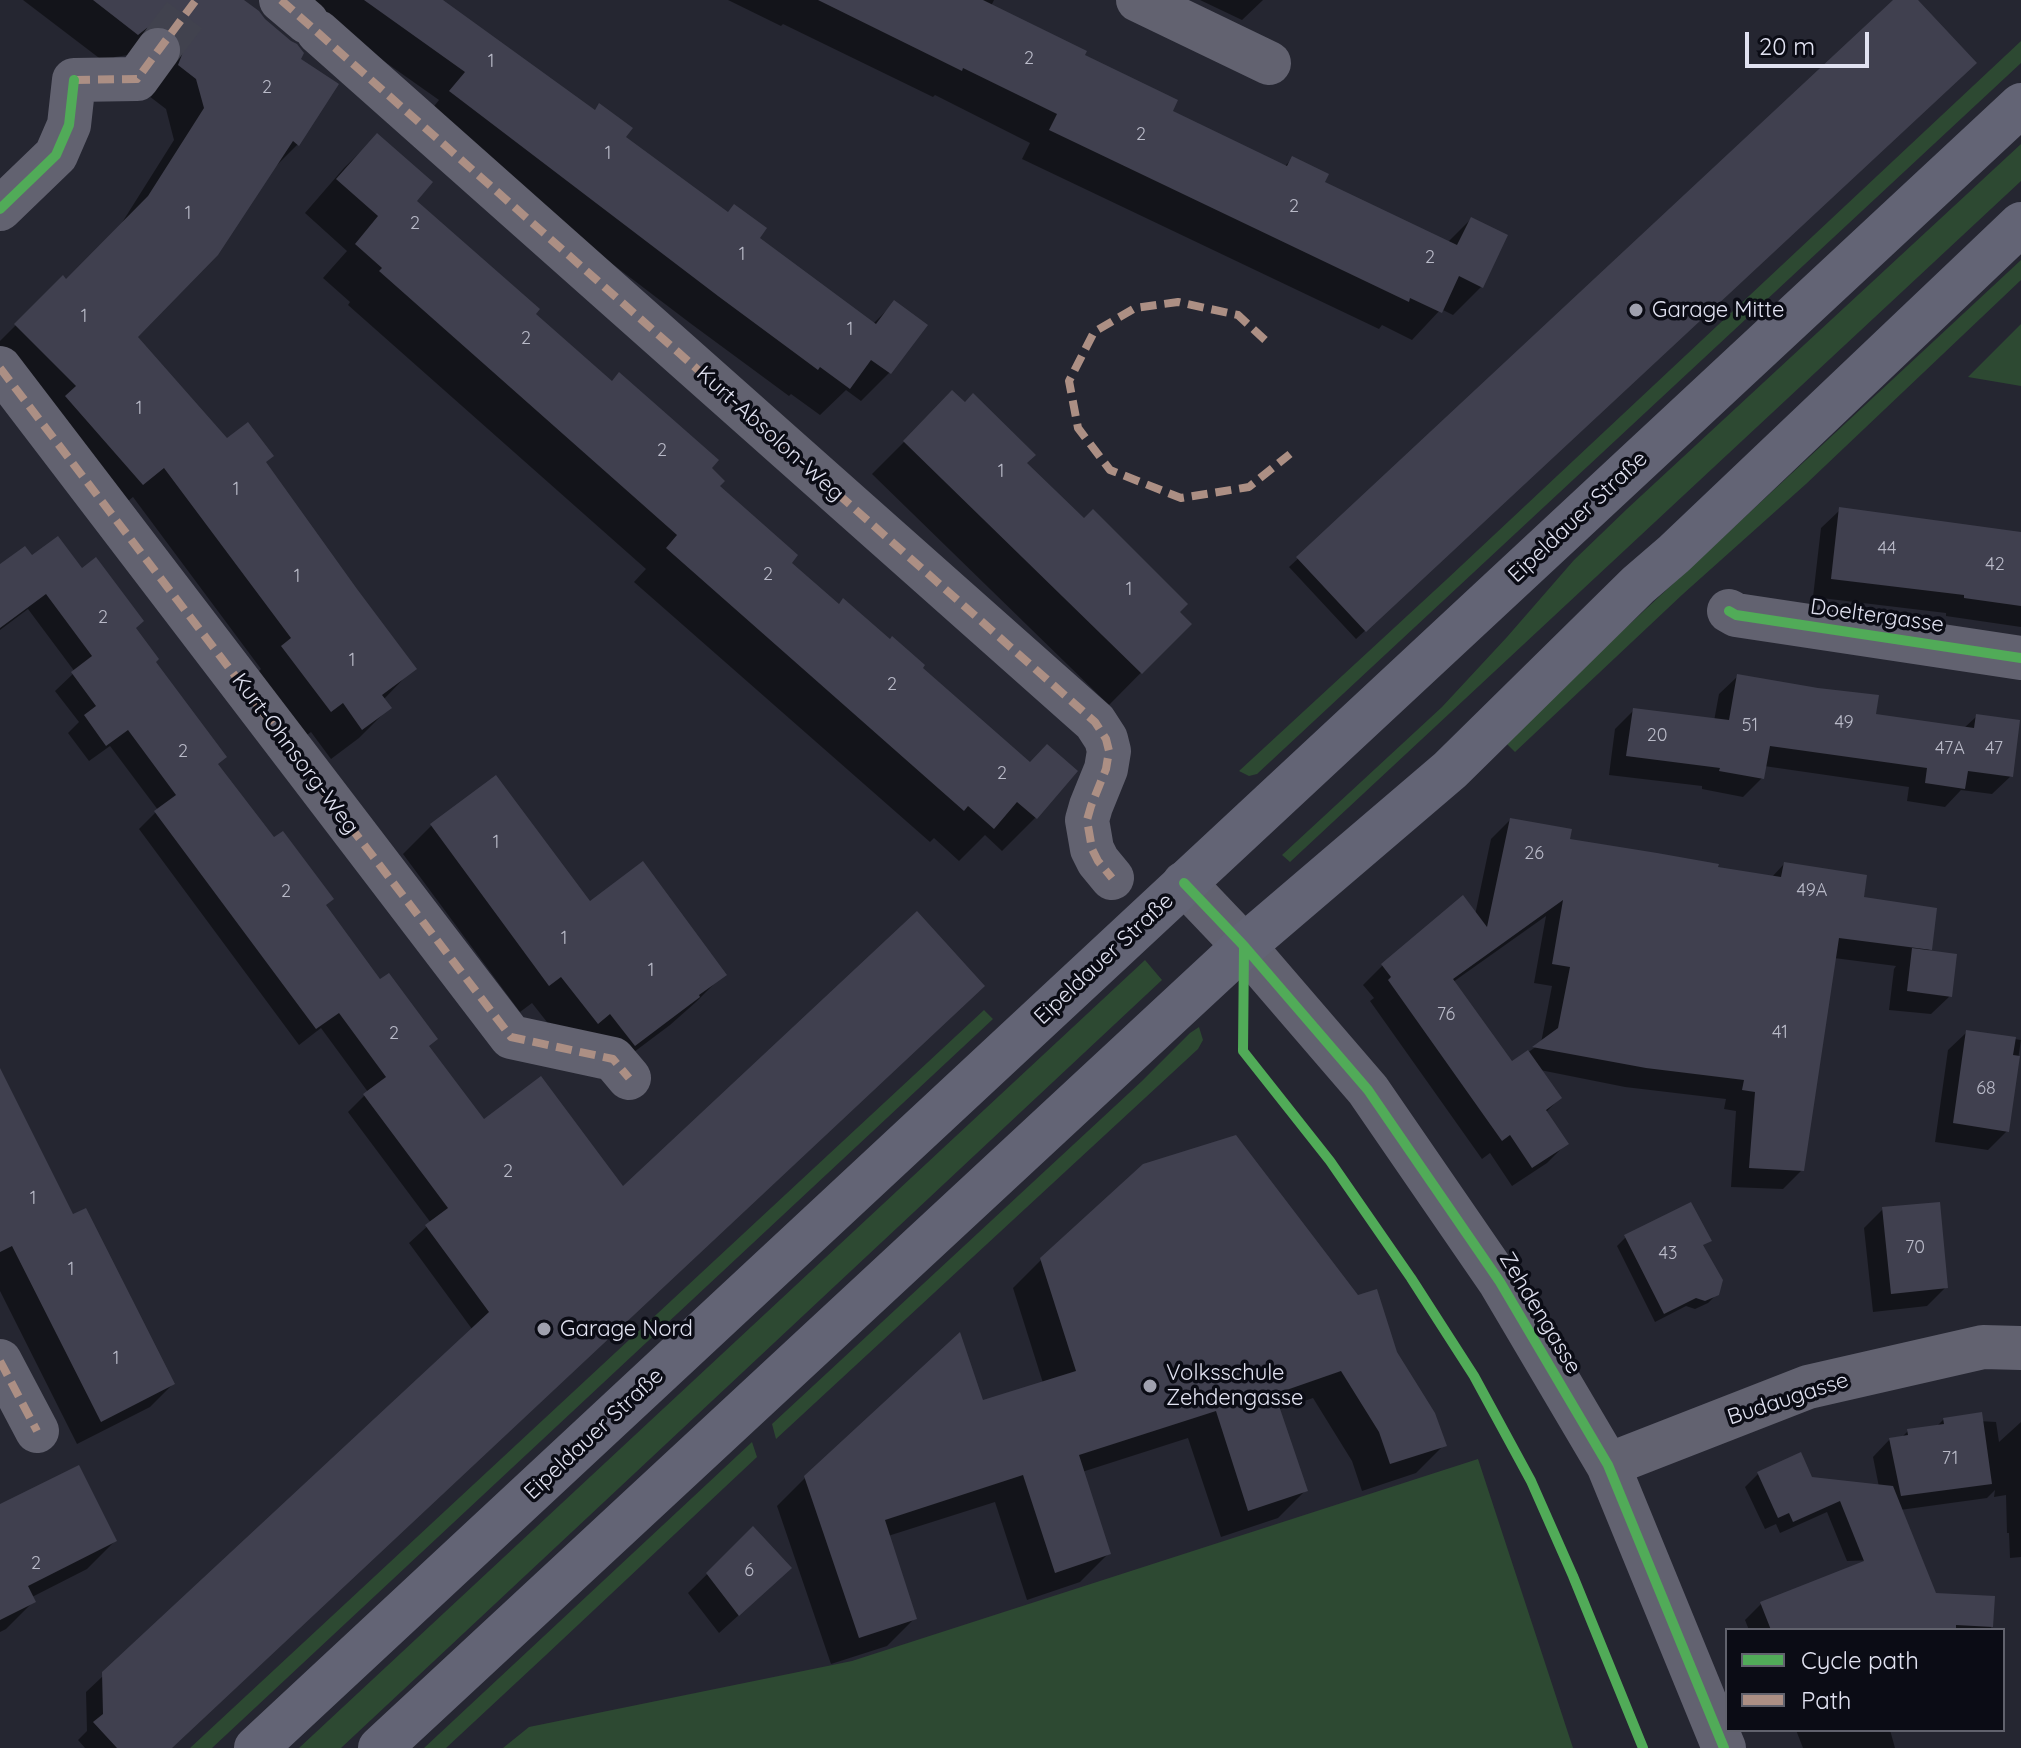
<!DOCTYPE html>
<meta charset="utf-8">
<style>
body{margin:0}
#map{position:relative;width:2021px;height:1748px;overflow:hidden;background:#252631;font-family:Quicksand,sans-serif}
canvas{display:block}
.legend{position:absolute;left:1725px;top:1628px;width:280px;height:104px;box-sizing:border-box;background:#0b0c15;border:2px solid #61626d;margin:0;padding:10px 14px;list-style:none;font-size:24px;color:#e1e2f1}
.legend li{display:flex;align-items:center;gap:16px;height:40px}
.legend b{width:40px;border:2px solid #61626d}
.scale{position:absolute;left:1745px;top:32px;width:124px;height:36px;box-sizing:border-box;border:4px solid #e1e2f1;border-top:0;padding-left:10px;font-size:24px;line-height:28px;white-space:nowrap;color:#e1e2f1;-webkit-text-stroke:6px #0b0c15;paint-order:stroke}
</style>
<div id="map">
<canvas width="2021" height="1748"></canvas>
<ul class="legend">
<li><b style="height:10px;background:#51ab58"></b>Cycle path</li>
<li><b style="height:10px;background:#ac8f84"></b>Path</li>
</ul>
<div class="scale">20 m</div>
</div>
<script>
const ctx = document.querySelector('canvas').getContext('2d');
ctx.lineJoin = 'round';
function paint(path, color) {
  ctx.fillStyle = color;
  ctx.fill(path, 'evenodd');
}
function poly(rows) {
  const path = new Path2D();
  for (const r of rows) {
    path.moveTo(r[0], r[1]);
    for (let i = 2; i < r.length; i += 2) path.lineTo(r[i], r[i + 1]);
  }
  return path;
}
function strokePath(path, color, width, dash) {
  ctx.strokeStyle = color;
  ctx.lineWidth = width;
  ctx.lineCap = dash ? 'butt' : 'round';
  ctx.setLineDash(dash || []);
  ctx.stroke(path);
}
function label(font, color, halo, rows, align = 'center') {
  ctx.font = font + ' Quicksand,sans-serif';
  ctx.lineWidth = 7;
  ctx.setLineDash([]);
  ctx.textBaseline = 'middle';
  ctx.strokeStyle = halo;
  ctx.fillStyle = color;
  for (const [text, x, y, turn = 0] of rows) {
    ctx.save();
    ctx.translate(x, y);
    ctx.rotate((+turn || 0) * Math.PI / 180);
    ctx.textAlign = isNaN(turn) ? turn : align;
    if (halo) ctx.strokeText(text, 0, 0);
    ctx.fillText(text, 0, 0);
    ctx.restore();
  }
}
paint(poly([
 [2021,41,2021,63,1257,774,1249,776,1239,771,1446,580],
 [2021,144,2021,181,1290,862,1282,855,1442,707,1507,637,1574,560,1628,508],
 [2021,260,2021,280,1806,484,1683,594,1515,752,1504,741],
 [2021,324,2021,386,1968,377],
 [1145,960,1162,980,341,1748,299,1748],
 [984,1010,993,1019,212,1748,190,1748],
 [1199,1027,1203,1040,1198,1049,776,1439,772,1424,1142,1081,1190,1033],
 [752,1442,757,1457,546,1655,446,1748,424,1748],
 [1478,1459,1573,1748,503,1748,529,1727,852,1661]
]), '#2d4932');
paint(poly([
 [23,0,241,0,298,60,336,85,297,145,273,169,135,337,227,440,264,463,414,668,383,700,389,708,359,738,331,759,311,732,299,741,252,678,261,669,133,497,112,514,0,371,0,341,63,278,66,281,118,229,174,140,166,109,149,96,128,55,115,57,107,64],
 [316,0,438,0,873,324,894,303,925,325,889,373,861,401,846,390,820,415,791,394,789,396,690,323,423,120,439,100,310,9],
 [728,0,994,0,991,6,1082,56,1170,112,1284,167,1293,158,1323,183,1447,243,1471,219,1481,287,1453,315,1441,309,1412,340,1382,325,1379,329,1022,159,1030,143,935,95,933,97,783,24,781,26],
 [1200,0,1263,0,1242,20],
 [1896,0,1915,0,1966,72,1356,639,1289,567],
 [377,136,414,201,533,315,709,469,717,486,789,563,838,606,920,668,1029,764,1076,772,1035,818,1002,851,985,835,959,861,934,838,930,842,634,582,646,569,348,305,350,302,323,278,347,251,305,213,344,168],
 [953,393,1189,624,1109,705,872,474],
 [1840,510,2021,534,2021,627,1946,616,1946,613,1813,597,1821,528],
 [32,558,82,571,134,629,217,765,324,906,483,1122,623,1189,170,1748,85,1748,78,1740,87,1731,86,1692,472,1329,409,1243,431,1223,348,1112,368,1092,321,1028,299,1045,139,829,158,810,110,746,89,761,68,733,79,722,55,691,75,672,28,609,0,630,0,567],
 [1738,676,1874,716,1964,728,1977,716,2011,776,1992,794,1961,790,1945,807,1907,801,1909,787,1764,766,1762,778,1743,797,1702,789,1702,786,1609,775,1615,729,1633,711,1714,721,1719,694],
 [496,778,590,903,724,974,696,1002,670,1025,606,1073,569,1050,532,1003,520,1012,403,854,431,826],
 [1510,820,1567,841,1771,878,1784,864,1862,898,1930,949,1927,952,1950,996,1931,1014,1889,1010,1894,969,1896,966,1834,958,1802,1170,1783,1189,1731,1187,1736,1111,1724,1109,1726,1099,1625,1087,1540,1070,1560,1098,1545,1113,1566,1144,1547,1163,1512,1186,1490,1153,1482,1159,1370,1001,1374,998,1363,985,1382,966,1463,897,1475,915,1491,839],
 [1546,916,1534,983,1552,986,1541,1043,1512,1064,1453,982],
 [1967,1032,2021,1040,2007,1131,1988,1150,1935,1142,1948,1050],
 [0,1073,72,1217,173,1384,150,1407,77,1444,0,1291],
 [1883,1209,1946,1287,1927,1306,1873,1312,1864,1228],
 [1626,1237,1701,1246,1717,1294,1708,1303,1695,1309,1686,1306,1655,1322,1617,1246],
 [1042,1259,1396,1353,1444,1445,1416,1473,1362,1491,1352,1461,1313,1398,1278,1410,1306,1490,1278,1518,1221,1537,1188,1438,1082,1472,1108,1554,1080,1582,1027,1600,995,1502,888,1536,915,1618,887,1646,831,1664,777,1506,805,1478,982,1402,1043,1383,1013,1288],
 [1944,1419,1996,1422,1999,1442,2021,1422,2021,1557,2010,1558,2009,1533,2007,1533,2006,1495,1994,1497,1995,1490,1987,1498,1900,1510,1903,1559,1847,1561,1827,1512,1780,1533,1776,1524,1765,1529,1745,1487,1758,1474,1879,1487,1873,1457,1890,1439,1901,1438,1908,1431,1936,1427],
 [0,1507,115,1541,87,1569,32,1597,34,1601,6,1629,0,1632],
 [753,1529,770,1587,719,1633,688,1593],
 [1935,1594,1993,1598,1991,1630,1749,1630,1745,1620,1761,1604],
 [1796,1730,1890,1730,1895,1748,1803,1748]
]), '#0007');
paint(poly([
 [93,0,244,0,259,11,265,19,291,41,297,44,304,53,301,59,339,84,299,146,293,141,218,255,138,337,227,438,248,422,274,456,266,462,357,589,417,669,382,695,392,708,362,730,343,703,331,712,281,646,291,638,164,468,143,485,65,396,76,386,14,324,63,275,66,279,148,196,204,108,196,79,178,65,183,52,180,39,173,30,160,25,147,28,138,35],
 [364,0,443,0,595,110,599,103,633,128,626,137,728,212,734,204,767,228,760,238,876,324,894,300,928,325,891,374,871,360,850,389,820,367,818,370,718,296,449,91,465,72],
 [818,0,983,0,1087,51,1085,55,1178,100,1173,111,1287,166,1292,156,1329,174,1325,182,1457,245,1471,217,1508,235,1483,288,1459,276,1442,313,1410,298,1409,302,1049,130,1057,114,963,68,962,71],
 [1893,0,1918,0,1977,63,1366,632,1296,557],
 [377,133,433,182,417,201,540,309,536,314,612,381,619,372,719,460,712,468,725,481,720,486,798,555,792,563,839,604,843,598,890,639,892,636,925,665,923,668,1030,762,1047,744,1078,771,1037,819,1017,802,994,829,968,806,964,811,666,548,677,535,379,271,382,268,355,244,378,216,336,179],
 [952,390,965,402,973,393,1036,455,1027,463,1084,518,1093,509,1188,604,1180,612,1192,624,1142,674,903,441],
 [1839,507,2021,532,2021,606,1964,598,1964,595,1831,579],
 [58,536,82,568,96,557,144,621,136,628,159,659,156,662,227,757,218,764,274,837,283,831,334,899,326,905,380,979,389,973,438,1039,429,1046,484,1119,541,1076,623,1186,917,911,985,986,172,1748,117,1748,93,1722,103,1714,102,1672,489,1312,425,1225,448,1208,363,1094,386,1077,339,1013,316,1029,154,811,176,795,128,730,106,746,84,715,96,706,71,672,92,656,46,594,0,628,0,564,25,546,32,555],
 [1737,674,1818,688,1879,695,1876,714,1974,728,1976,714,2020,720,2013,777,1968,771,1965,789,1925,783,1927,768,1770,746,1764,779,1719,771,1720,768,1626,756,1633,708,1729,720],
 [496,775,590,901,643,861,727,975,699,995,700,997,635,1046,610,1014,598,1024,561,977,549,986,430,824],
 [1510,818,1572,829,1570,839,1657,853,1719,864,1718,867,1781,877,1784,862,1867,875,1864,897,1937,908,1932,950,1839,938,1804,1171,1749,1168,1755,1092,1742,1090,1744,1080,1646,1068,1532,1047,1558,1028,1570,967,1552,964,1563,900,1453,979,1512,1061,1528,1050,1562,1098,1546,1110,1569,1144,1532,1168,1510,1135,1502,1141,1388,980,1391,977,1381,964,1463,895,1487,927],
 [1912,948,1957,954,1952,997,1907,991],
 [1966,1030,2016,1037,2013,1055,2020,1056,2009,1132,1953,1123],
 [0,1068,73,1214,86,1208,175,1384,101,1422,12,1246,0,1252],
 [1236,1135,1358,1295,1377,1289,1397,1352,1435,1413,1447,1446,1390,1464,1379,1432,1341,1371,1275,1394,1308,1491,1248,1511,1216,1411,1079,1455,1111,1554,1055,1573,1023,1475,885,1520,917,1619,859,1638,804,1476,960,1332,983,1400,1076,1371,1040,1258,1143,1164],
 [1691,1202,1712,1241,1703,1245,1723,1280,1719,1295,1705,1301,1696,1298,1664,1314,1624,1235],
 [1940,1202,1948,1288,1891,1294,1882,1207],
 [1982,1412,1992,1484,1901,1496,1889,1438,1908,1435,1907,1429,1944,1424,1943,1418],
 [1801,1452,1812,1477,1893,1486,1936,1593,1995,1596,1993,1627,1956,1625,1956,1630,1771,1630,1760,1602,1864,1561,1840,1501,1793,1522,1789,1513,1778,1518,1757,1472],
 [79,1465,117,1541,28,1586,36,1602,0,1620,0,1504],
 [753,1526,792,1568,739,1616,706,1573]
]), '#40404f');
strokePath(poly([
 [158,50,196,0]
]), '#41424e', 44, [44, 22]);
strokePath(poly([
 [281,0,307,22],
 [1138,0,1269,63],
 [318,32,1095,722,1106,739,1109,751,1106,769,1091,806,1087,820,1092,849,1098,861,1112,878],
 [0,209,56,155,69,125,74,80,137,79,158,50],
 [0,368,511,1037,613,1059,629,1078],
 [1729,611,1736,615,2021,658],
 [1184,883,1244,946,1368,1090,1500,1282,1608,1465,1724,1748],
 [0,1361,37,1431],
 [1608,1465,1808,1387,1983,1347,2021,1348]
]), '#626270', 44);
strokePath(poly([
 [256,1748,2021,105],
 [380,1748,1244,946,1450,770,1638,585,1674,554,2021,224]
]), '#636475', 44);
strokePath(poly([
 [281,0,1095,722,1106,739,1109,751,1106,769,1091,806,1087,820,1092,849,1098,861,1112,878],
 [74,80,137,79,196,0],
 [1265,340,1238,315,1178,302,1135,308,1094,332,1069,381,1078,428,1110,470,1181,498,1249,487,1290,454],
 [0,368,511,1037,613,1059,629,1078],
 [0,1361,37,1431]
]), '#ac8f84', 8, [16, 8]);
strokePath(poly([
 [0,209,56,155,69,125,74,80],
 [1729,611,1736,615,2021,658],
 [1184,883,1244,946,1368,1090,1500,1282,1608,1465,1724,1748],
 [1243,1051,1330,1161,1411,1278,1474,1376,1531,1481,1573,1576,1643,1748],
 [1243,1051,1244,946]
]), '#51ab58', 10);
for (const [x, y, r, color] of [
 [1636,310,8,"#9fa0ae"],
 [544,1329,8,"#9fa0ae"],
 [1150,1386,8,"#9fa0ae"]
]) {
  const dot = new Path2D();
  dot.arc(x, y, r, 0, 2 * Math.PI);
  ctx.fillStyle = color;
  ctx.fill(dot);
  strokePath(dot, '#0b0c15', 3);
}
label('18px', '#b9bac8', null, [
 ["2",1029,59],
 ["1",491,62],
 ["2",267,88],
 ["2",1141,135],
 ["1",608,154],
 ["2",1294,207],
 ["1",188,214],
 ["2",415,224],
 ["1",742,255],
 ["2",1430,258],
 ["1",84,317],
 ["1",850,330],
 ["2",526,339],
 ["1",139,409],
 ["2",662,451],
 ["1",1001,472],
 ["1",236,490],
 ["44",1887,549],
 ["42",1995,565],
 ["2",768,575],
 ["1",297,577],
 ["1",1129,590],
 ["2",103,618],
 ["1",352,661],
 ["2",892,685],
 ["49",1844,723],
 ["51",1750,726],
 ["20",1657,736],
 ["47A",1950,749],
 ["47",1994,749],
 ["2",183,752],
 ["2",1002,774],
 ["1",496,843],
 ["26",1534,854],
 ["49A",1812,891],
 ["2",286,892],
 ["1",564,939],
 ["1",651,971],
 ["76",1446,1015],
 ["41",1780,1033],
 ["2",394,1034],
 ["68",1986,1089],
 ["2",508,1172],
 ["1",33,1199],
 ["70",1915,1248],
 ["43",1668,1254],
 ["1",71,1270],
 ["1",116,1359],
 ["71",1950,1459],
 ["2",36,1564],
 ["6",749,1571]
]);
label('22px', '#e1e2f1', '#0b0c15', [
 ["Garage Mitte",1652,310],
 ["Garage Nord",560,1329],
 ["Volksschule",1166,1373],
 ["Zehdengasse",1166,1398]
], 'left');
label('22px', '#e1e2f1', '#0b0c15', [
 ["Kurt-Absolon-Weg",770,434,42],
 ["Eipeldauer Straße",1578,517,-43],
 ["Doeltergasse",1877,616,8],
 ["Kurt-Ohnsorg-Weg",295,754,53],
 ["Eipeldauer Straße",1104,959,-43],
 ["Zehdengasse",1540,1313,59],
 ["Budaugasse",1788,1399,-18],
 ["Eipeldauer Straße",594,1434,-43]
]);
</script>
